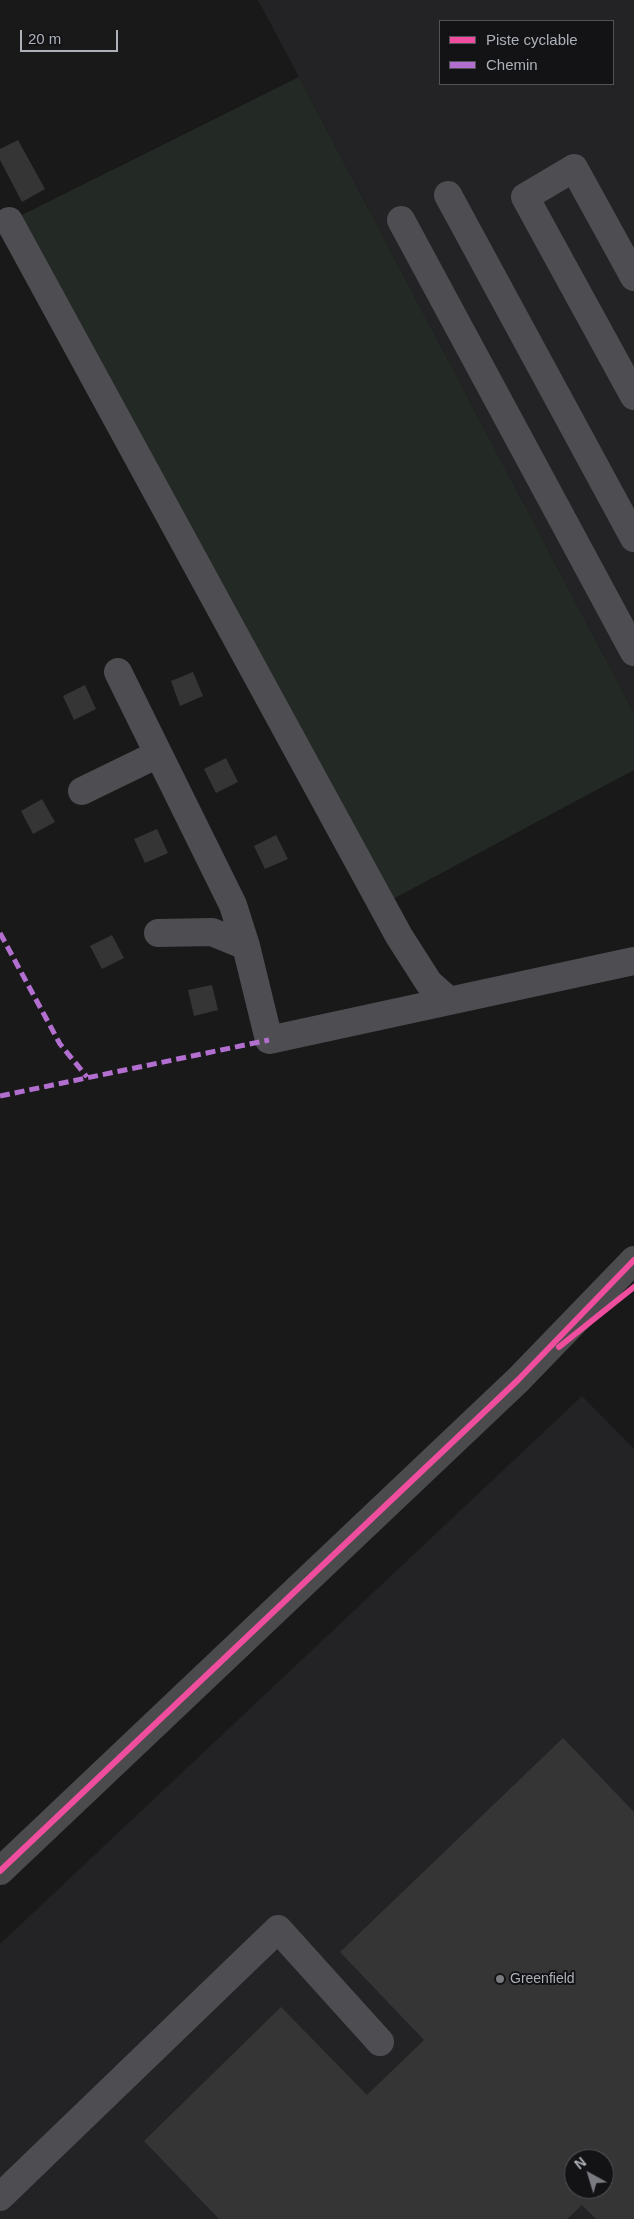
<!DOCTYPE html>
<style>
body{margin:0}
#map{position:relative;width:634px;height:2219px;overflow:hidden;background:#191919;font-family:Helvetica,sans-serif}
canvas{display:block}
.legend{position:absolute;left:439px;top:20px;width:175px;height:65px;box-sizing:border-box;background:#131315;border:1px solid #505256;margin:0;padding:6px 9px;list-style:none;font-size:15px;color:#acb0b8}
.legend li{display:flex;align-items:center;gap:10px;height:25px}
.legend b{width:25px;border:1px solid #505256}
.north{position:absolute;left:564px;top:2149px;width:50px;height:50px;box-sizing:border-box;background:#131315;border:1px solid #505256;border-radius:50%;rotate:321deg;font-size:14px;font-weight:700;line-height:20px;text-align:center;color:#acb0b8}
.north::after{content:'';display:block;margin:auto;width:18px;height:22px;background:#797b80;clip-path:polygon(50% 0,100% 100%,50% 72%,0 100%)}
.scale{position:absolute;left:20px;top:30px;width:98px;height:22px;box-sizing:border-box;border:2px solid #acb0b8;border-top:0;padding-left:6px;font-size:15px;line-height:18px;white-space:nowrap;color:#acb0b8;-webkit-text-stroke:4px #131315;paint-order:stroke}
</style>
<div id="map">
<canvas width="634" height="2219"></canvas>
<ul class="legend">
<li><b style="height:6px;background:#ef4d9e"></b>Piste cyclable</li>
<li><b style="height:6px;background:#b36fd0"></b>Chemin</li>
</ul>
<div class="north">N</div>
<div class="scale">20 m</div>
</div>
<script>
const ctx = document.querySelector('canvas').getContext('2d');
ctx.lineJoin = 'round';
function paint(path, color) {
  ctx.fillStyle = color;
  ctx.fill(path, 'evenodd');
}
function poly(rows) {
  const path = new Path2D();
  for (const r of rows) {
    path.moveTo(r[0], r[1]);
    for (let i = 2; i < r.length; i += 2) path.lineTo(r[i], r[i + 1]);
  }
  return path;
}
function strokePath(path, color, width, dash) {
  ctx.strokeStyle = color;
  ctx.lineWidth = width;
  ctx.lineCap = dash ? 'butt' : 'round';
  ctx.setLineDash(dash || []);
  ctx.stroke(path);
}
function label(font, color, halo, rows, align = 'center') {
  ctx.font = font + ' Helvetica,sans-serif';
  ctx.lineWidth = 4;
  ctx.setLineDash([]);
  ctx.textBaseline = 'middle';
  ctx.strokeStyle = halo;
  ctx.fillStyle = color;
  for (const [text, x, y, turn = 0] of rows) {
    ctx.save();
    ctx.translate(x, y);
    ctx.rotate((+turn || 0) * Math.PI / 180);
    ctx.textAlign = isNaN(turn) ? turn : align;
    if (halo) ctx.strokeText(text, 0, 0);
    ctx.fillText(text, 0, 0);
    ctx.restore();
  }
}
paint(poly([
 [258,0,634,0,634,713,299,77],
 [440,21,613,21,613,84,440,84],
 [582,1396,634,1449,634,2219,0,2219,0,1944],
 [574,2159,604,2159,604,2189,574,2189]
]), '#232325');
paint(poly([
 [299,77,634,713,634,770,391,900,20,216]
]), '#232924');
paint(poly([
 [18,140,45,189,22,202,0,160,0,149],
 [193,672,203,696,180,706,171,681],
 [85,685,96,709,74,720,63,696],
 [226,758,238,782,216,793,204,769],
 [42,799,55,822,33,834,21,811],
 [157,829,168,853,145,863,134,839],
 [276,835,288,859,265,869,254,846],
 [112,935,124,958,102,969,90,946],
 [212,985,218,1010,194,1016,188,990],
 [563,1738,634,1812,634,2219,596,2219,582,2205,567,2219,219,2219,144,2141,281,2007,367,2095,424,2040,340,1952],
 [574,2159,604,2159,604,2189,574,2189]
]), '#353536');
strokePath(poly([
 [448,195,634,538],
 [401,220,634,652],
 [9,221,399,936,429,983,448,1000],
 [634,277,574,168,525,197,634,396],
 [118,672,233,905,246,946,269,1040,634,961],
 [82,791,158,754],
 [158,933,212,932,246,946],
 [0,2197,278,1929,380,2042]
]), '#4e4e52', 28);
strokePath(poly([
 [0,1871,518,1380,634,1260]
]), '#4b4b4d', 28);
strokePath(poly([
 [0,933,60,1044,87,1077],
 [0,1096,269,1040]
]), '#b36fd0', 5, [10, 5]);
strokePath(poly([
 [559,1347,634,1287],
 [0,1871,518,1380,634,1260]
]), '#ef4d9e', 6);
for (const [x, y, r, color] of [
 [500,1979,5,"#797b80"]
]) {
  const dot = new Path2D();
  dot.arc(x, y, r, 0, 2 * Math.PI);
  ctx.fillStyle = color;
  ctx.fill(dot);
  strokePath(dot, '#131315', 2);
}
label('14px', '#acb0b8', '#131315', [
 ["Greenfield",510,1979]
], 'left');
</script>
